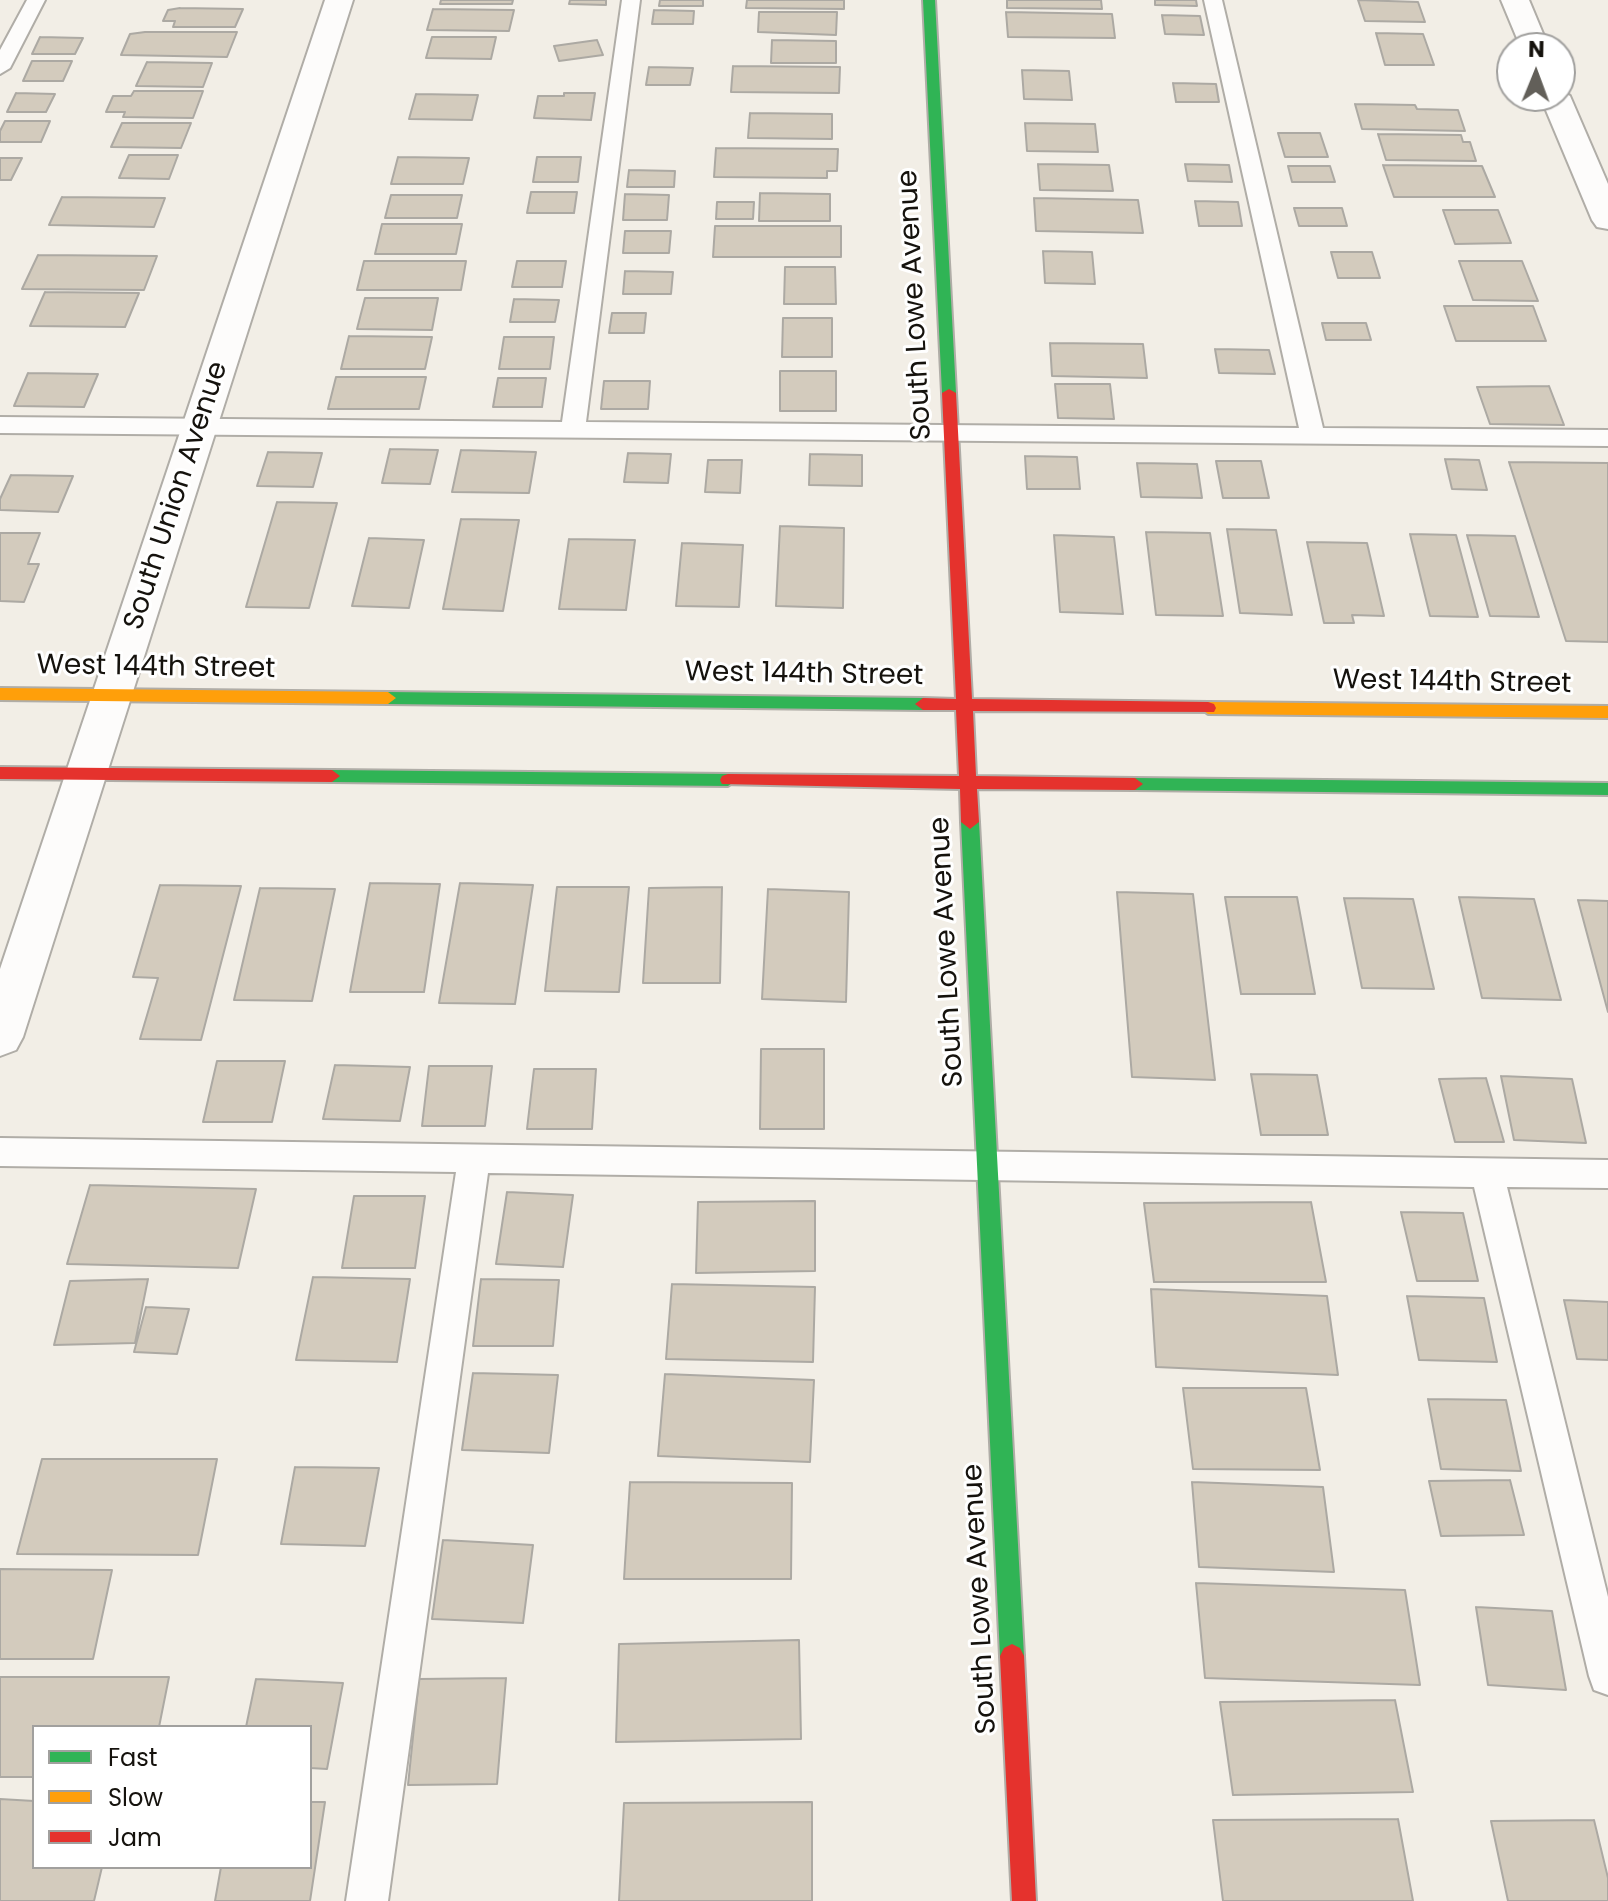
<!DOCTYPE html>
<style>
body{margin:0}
#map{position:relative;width:1608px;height:1901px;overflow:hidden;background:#f2eee6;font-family:Poppins,sans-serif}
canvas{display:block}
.legend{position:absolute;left:32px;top:1725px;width:280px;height:144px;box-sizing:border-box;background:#fff;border:2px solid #a1a09e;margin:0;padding:10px 14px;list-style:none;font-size:24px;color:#15120d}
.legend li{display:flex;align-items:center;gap:16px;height:40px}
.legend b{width:40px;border:2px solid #a1a09e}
.north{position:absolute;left:1496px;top:32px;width:80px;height:80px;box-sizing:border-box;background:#fff;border:2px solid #a1a09e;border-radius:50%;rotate:1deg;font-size:22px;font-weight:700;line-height:32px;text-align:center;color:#15120d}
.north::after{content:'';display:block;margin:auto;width:28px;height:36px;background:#625f59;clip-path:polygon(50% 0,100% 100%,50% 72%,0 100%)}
</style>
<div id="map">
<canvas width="1608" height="1901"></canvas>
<ul class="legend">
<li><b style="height:10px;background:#30b455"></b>Fast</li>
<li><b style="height:10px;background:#ff9f0a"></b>Slow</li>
<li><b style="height:10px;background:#e5322d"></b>Jam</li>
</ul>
<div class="north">N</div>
</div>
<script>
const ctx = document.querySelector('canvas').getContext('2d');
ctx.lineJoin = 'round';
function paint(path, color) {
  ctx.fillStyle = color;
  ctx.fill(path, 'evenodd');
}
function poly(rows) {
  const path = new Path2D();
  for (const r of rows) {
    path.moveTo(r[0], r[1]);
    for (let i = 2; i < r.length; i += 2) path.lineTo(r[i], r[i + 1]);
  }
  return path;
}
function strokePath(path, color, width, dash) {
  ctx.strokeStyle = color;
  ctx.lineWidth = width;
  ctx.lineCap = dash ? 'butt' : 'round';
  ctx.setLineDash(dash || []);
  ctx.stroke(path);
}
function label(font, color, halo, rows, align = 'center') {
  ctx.font = font + ' Poppins,sans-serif';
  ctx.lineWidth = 6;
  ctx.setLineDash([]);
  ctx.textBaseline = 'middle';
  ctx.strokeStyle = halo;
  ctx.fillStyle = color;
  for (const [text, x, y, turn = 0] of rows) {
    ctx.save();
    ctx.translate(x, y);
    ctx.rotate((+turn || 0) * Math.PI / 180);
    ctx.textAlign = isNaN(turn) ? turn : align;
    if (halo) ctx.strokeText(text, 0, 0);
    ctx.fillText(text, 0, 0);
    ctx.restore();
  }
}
const building = poly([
 [441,0,513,0,512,4,440,4,441,0],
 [570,0,606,0,606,5,569,4,570,0],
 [660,0,703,0,703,6,659,6,660,0],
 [747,0,844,0,844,9,746,8,747,0],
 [1007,0,1101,0,1102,9,1007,8,1007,0],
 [1155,0,1196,0,1197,6,1155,5,1155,0],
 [1358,0,1418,2,1425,22,1365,21,1358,0],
 [180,8,243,9,235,27,173,27,175,21,163,21,168,10,180,8],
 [433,9,514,10,509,31,427,30,433,9],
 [654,10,694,11,693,24,652,24,654,10],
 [759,12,837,12,836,35,758,32,759,12],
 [1006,12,1112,14,1115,38,1008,37,1006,12],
 [1162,15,1200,16,1204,35,1165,34,1162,15],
 [145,32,237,32,227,57,121,55,130,34,145,32],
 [1376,33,1423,34,1434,65,1385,65,1376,33],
 [40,37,83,38,75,54,32,54,40,37],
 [432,37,496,37,491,59,426,58,432,37],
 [597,40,603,55,559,61,554,46,597,40],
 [772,40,836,41,836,63,771,63,772,40],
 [32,61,72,61,63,81,23,81,32,61],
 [147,62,212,63,203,87,136,86,147,62],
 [733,66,840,67,839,93,731,92,733,66],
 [649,67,693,68,690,85,646,85,649,67],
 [1022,70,1069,71,1072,100,1024,99,1022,70],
 [1173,83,1216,84,1219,102,1176,102,1173,83],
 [134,91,203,91,193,118,123,117,125,112,106,112,113,96,131,96,134,91],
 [16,93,55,94,46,112,7,112,16,93],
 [564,93,595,93,591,120,534,118,538,96,564,96,564,93],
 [416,94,478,95,472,120,409,119,416,94],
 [1355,104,1415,105,1417,109,1458,110,1465,131,1362,129,1355,104],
 [750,113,832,114,832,139,748,138,750,113],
 [5,121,50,121,41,142,0,142,0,131,5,121],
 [122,123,191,123,181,148,111,147,122,123],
 [1025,123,1095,124,1098,152,1027,151,1025,123],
 [1278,133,1320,133,1328,157,1285,157,1278,133],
 [1378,134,1461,135,1463,142,1470,142,1476,161,1386,160,1378,134],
 [716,148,838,149,837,171,827,171,827,178,714,177,716,148],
 [129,155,178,155,169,179,119,178,129,155],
 [398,157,469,158,463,184,391,184,398,157],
 [537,157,581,157,578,182,533,182,537,157],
 [0,158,22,158,11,180,0,180,0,158],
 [1038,164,1109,165,1113,191,1040,190,1038,164],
 [1185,164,1229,165,1232,182,1188,181,1185,164],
 [1383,165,1482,166,1495,197,1394,197,1383,165],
 [1288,166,1330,166,1335,182,1292,182,1288,166],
 [629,170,675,171,674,187,627,187,629,170],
 [531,192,577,192,574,213,527,213,531,192],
 [760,193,830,194,830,221,759,221,760,193],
 [625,194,669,195,667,220,623,220,625,194],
 [391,195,462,195,457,218,385,218,391,195],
 [62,197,165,198,154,227,49,225,62,197],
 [1034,198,1138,200,1143,233,1036,231,1034,198],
 [1195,201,1238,202,1242,226,1199,226,1195,201],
 [717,202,754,202,753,219,716,219,717,202],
 [1294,208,1342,208,1347,226,1299,226,1294,208],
 [1443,210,1498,210,1511,243,1455,244,1443,210],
 [382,224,462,224,456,254,375,254,382,224],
 [715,226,841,226,841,257,713,257,715,226],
 [625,231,671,231,669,253,623,253,625,231],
 [1043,251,1092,252,1095,284,1045,283,1043,251],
 [1331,252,1372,252,1380,278,1338,278,1331,252],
 [38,255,157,256,144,290,22,289,38,255],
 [364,261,466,261,461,290,357,290,364,261],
 [517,261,566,261,562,287,512,287,517,261],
 [1459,261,1522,261,1538,301,1473,300,1459,261],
 [785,267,835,267,836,304,784,304,785,267],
 [625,271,673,272,671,294,623,294,625,271],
 [45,292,139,293,125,327,30,326,45,292],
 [365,298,438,298,432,330,357,329,365,298],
 [514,299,559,300,555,322,510,322,514,299],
 [1444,306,1533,306,1546,341,1456,341,1444,306],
 [612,313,646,313,644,333,609,333,612,313],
 [783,318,832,318,832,357,782,357,783,318],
 [1322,323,1366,323,1371,340,1326,340,1322,323],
 [349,336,432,337,425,369,341,369,349,336],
 [504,337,554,337,550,369,499,369,504,337],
 [1050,343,1143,344,1147,378,1052,376,1050,343],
 [1215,349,1269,350,1275,374,1219,373,1215,349],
 [780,371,836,371,836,411,780,411,780,371],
 [28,373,98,374,84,407,14,406,28,373],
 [336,377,426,377,419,409,328,409,336,377],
 [498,378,546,378,542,407,493,407,498,378],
 [604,381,650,381,648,409,601,409,604,381],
 [1055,384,1110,384,1114,419,1058,418,1055,384],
 [1549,386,1564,425,1490,424,1477,387,1549,386],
 [390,449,438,450,430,484,382,483,390,449],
 [461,450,536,452,529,493,452,492,461,450],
 [268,452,322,453,313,487,257,486,268,452],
 [628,453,671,454,668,483,624,482,628,453],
 [810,454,862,455,862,486,809,485,810,454],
 [1025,456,1077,457,1080,489,1027,489,1025,456],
 [1445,459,1479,460,1487,490,1452,489,1445,459],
 [708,460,742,460,740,493,705,492,708,460],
 [1216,461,1261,461,1269,498,1223,498,1216,461],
 [1509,462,1608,463,1608,642,1566,641,1509,462],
 [1137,463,1197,464,1202,498,1141,497,1137,463],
 [11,475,73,476,58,512,0,510,0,499,11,475],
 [277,502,337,503,309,608,246,607,277,502],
 [461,519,519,520,503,611,443,609,461,519],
 [780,526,844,528,843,608,776,606,780,526],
 [1227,529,1276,530,1292,615,1240,613,1227,529],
 [1146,532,1210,533,1223,616,1156,615,1146,532],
 [0,533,40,533,28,564,39,564,24,602,0,601,0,533],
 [1410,534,1456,535,1478,617,1430,616,1410,534],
 [1054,535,1114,537,1123,614,1060,612,1054,535],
 [1467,535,1515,536,1539,617,1490,616,1467,535],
 [369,538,424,540,409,608,352,606,369,538],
 [569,539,635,540,626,610,559,609,569,539],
 [1307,542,1367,543,1384,616,1352,615,1354,623,1324,623,1307,542],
 [682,543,743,545,739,607,676,606,682,543],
 [370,883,440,884,424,992,350,992,370,883],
 [460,883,533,885,515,1004,439,1003,460,883],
 [160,885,241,886,201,1040,140,1039,158,978,133,977,160,885],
 [557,887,629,887,619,992,545,991,557,887],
 [722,887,720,983,643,983,649,888,722,887],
 [260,888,335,889,312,1001,234,1000,260,888],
 [768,889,849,892,846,1002,762,999,768,889],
 [1117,892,1193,894,1215,1080,1132,1077,1117,892],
 [1225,897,1297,897,1315,994,1241,994,1225,897],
 [1459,897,1534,899,1561,1000,1482,998,1459,897],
 [1344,898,1413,899,1434,989,1362,988,1344,898],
 [1578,900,1608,901,1608,1012,1578,900],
 [761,1049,824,1049,824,1129,760,1129,761,1049],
 [217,1061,285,1061,272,1122,203,1122,217,1061],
 [335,1065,410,1067,400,1121,323,1119,335,1065],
 [429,1066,492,1066,485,1126,422,1126,429,1066],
 [534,1069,596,1069,592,1129,527,1129,534,1069],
 [1251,1074,1317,1075,1328,1135,1261,1135,1251,1074],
 [1501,1076,1572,1079,1586,1143,1514,1140,1501,1076],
 [1486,1078,1504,1142,1455,1142,1439,1079,1486,1078],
 [90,1185,256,1189,238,1268,67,1264,90,1185],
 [507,1192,573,1195,563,1267,496,1264,507,1192],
 [354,1196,425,1196,415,1268,342,1268,354,1196],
 [815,1201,815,1271,696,1273,698,1202,815,1201],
 [1311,1202,1326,1282,1154,1282,1144,1203,1311,1202],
 [1401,1212,1463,1213,1478,1281,1417,1281,1401,1212],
 [313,1277,410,1279,397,1362,296,1360,313,1277],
 [148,1279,135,1343,54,1345,70,1281,148,1279],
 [481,1279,559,1280,553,1346,473,1346,481,1279],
 [672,1284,815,1287,813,1362,666,1359,672,1284],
 [1151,1289,1327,1296,1338,1375,1156,1367,1151,1289],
 [1407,1296,1484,1298,1497,1362,1419,1360,1407,1296],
 [1564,1300,1608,1302,1608,1360,1577,1359,1564,1300],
 [146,1307,189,1309,177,1354,134,1352,146,1307],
 [473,1373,558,1375,549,1453,462,1450,473,1373],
 [665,1374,814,1380,810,1462,658,1456,665,1374],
 [1183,1388,1306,1388,1320,1470,1193,1469,1183,1388],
 [1428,1399,1506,1400,1521,1471,1441,1469,1428,1399],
 [42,1459,217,1459,198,1555,17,1554,42,1459],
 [295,1467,379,1468,365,1546,281,1544,295,1467],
 [1510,1480,1524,1535,1441,1536,1429,1481,1510,1480],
 [630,1482,792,1483,791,1579,624,1579,630,1482],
 [1192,1482,1323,1487,1334,1572,1199,1567,1192,1482],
 [443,1540,533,1545,523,1623,432,1619,443,1540],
 [0,1569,112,1570,93,1659,0,1659,0,1569],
 [1196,1583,1405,1590,1420,1685,1205,1678,1196,1583],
 [1476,1607,1552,1611,1566,1690,1488,1685,1476,1607],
 [799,1640,801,1739,616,1742,619,1644,799,1640],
 [0,1677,169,1677,159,1727,34,1727,34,1777,0,1777,0,1677],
 [506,1678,497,1784,408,1785,419,1679,506,1678],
 [256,1679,343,1683,327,1769,310,1768,310,1727,246,1727,256,1679],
 [1395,1700,1413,1792,1233,1795,1220,1702,1395,1700],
 [0,1799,34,1801,34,1867,102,1867,94,1901,0,1901,0,1799],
 [310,1802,325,1802,310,1901,215,1901,221,1867,310,1867,310,1802],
 [812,1802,812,1901,619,1901,624,1803,812,1802],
 [1398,1819,1413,1901,1223,1901,1213,1820,1398,1819],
 [1594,1820,1608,1878,1608,1901,1508,1901,1491,1821,1594,1820]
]);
paint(building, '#d3cbbd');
strokePath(building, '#aca9a3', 2);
const lane = poly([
 [27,0,45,0,10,68,0,74,0,50,27,0],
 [622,0,640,0,586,422,1299,428,1204,0,1222,0,1323,428,1608,430,1608,446,0,433,0,417,562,422,622,0],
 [0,1138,1608,1160,1608,1188,1507,1187,1608,1597,1608,1695,1594,1690,1589,1676,1474,1187,488,1173,388,1901,346,1901,456,1172,0,1166,0,1138]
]);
const street = poly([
 [325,0,353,0,23,1037,16,1050,0,1056,0,969,325,0],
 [1501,0,1529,0,1549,48,1521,48,1501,0],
 [1560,89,1570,96,1608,184,1608,229,1597,227,1592,220,1540,96,1560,96,1560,89]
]);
const fast = poly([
 [923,0,935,0,956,393,949,397,942,393,923,0],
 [388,692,923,698,931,704,923,710,388,704,380,698,388,692],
 [332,770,728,774,736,780,728,786,332,782,324,776,332,770],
 [1135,778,1608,783,1608,795,1135,790,1127,784,1135,778],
 [970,815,979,822,1024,1656,1020,1664,1012,1668,1004,1664,1000,1656,961,822,970,815]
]);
const slow = poly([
 [0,688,388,692,396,698,388,704,0,700,0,688],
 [1208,702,1608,706,1608,718,1208,714,1200,708,1208,702]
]);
const jam = poly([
 [949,389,956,393,972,699,1208,702,1214,704,1216,708,1214,712,973,711,976,776,1135,778,1143,784,1135,790,977,789,979,822,970,829,961,822,960,789,722,784,720,780,722,776,728,774,959,776,956,710,923,710,915,704,923,698,956,699,942,393,949,389],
 [0,767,332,770,340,776,332,782,0,779,0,767],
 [1012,1644,1020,1648,1024,1656,1036,1901,1012,1901,1000,1656,1004,1648,1012,1644]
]);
strokePath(lane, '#b0ada7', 4);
strokePath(street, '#b0ada7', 4);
strokePath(fast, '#b0ada7', 4);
strokePath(slow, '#b0ada7', 4);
strokePath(jam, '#b0ada7', 4);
paint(lane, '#fdfcfb');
paint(street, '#fdfcfb');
paint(fast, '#30b455');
paint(slow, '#ff9f0a');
paint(jam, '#e5322d');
label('28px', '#15120d', '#fff', [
 ["South Lowe Avenue",916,305,-93],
 ["South Union Avenue",177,496,-72],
 ["West 144th Street",156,668,1],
 ["West 144th Street",804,675,1],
 ["West 144th Street",1452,683,1],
 ["South Lowe Avenue",948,952,-93],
 ["South Lowe Avenue",981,1599,-93]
]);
</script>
